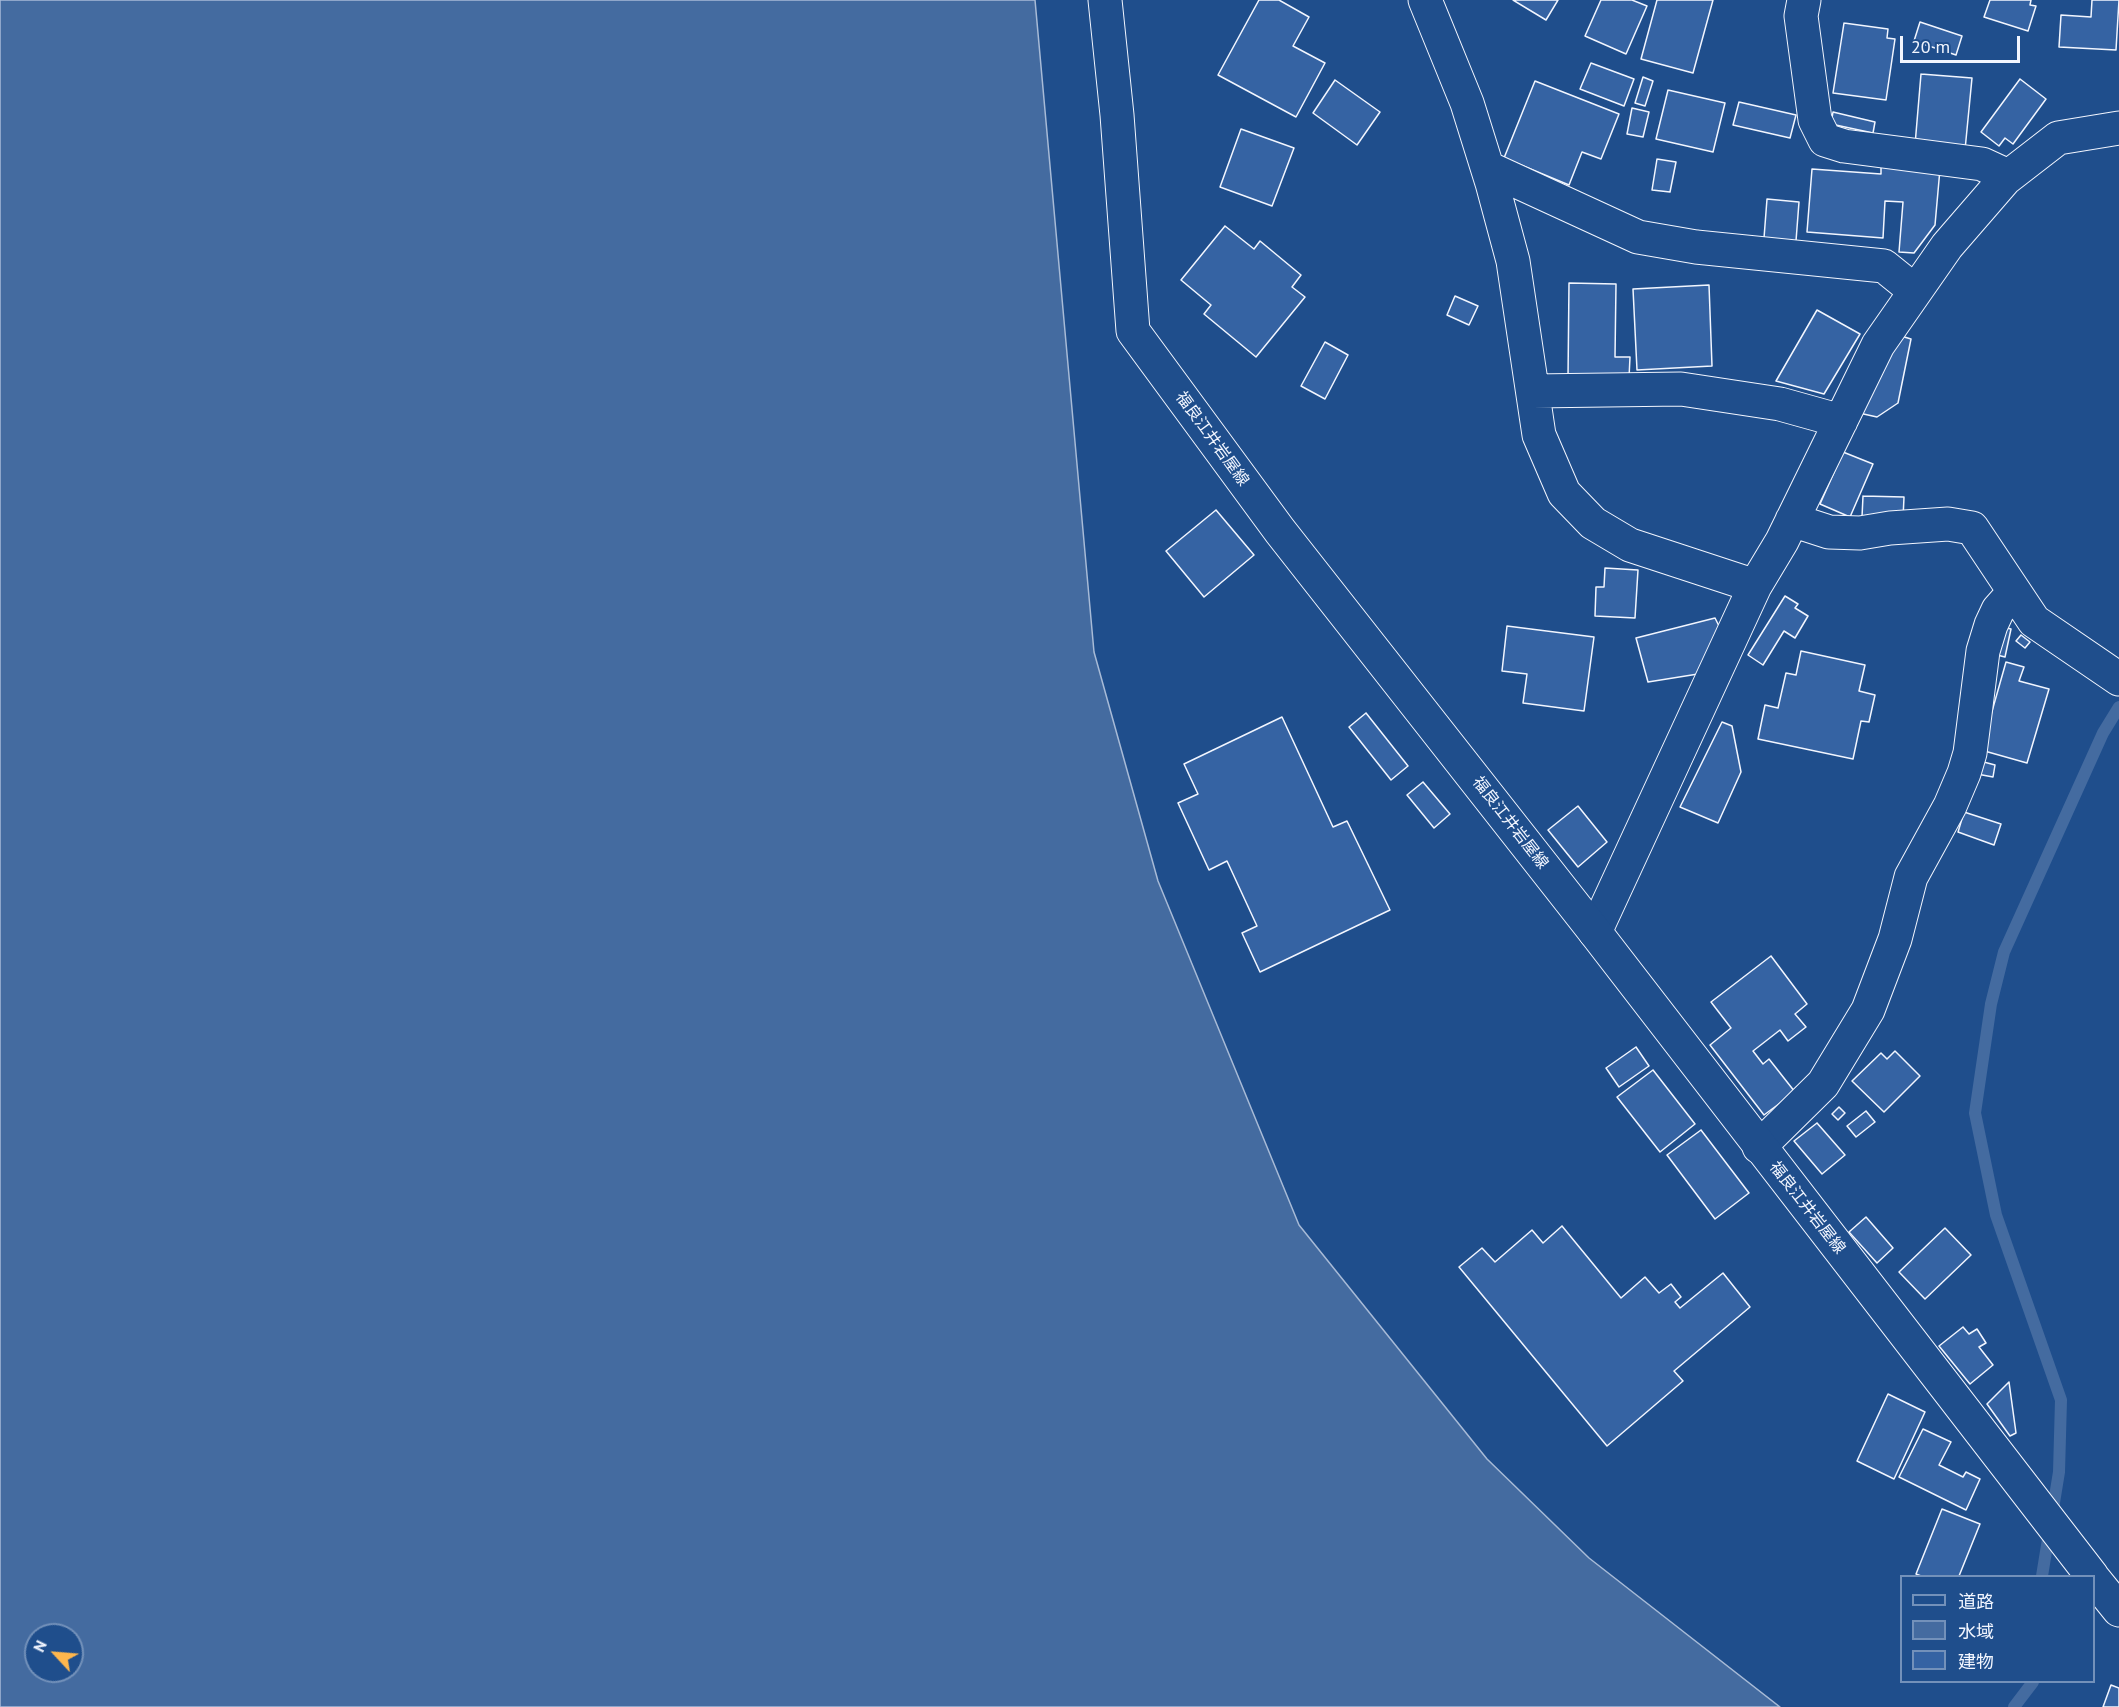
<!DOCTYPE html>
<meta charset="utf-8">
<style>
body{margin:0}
#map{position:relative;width:2119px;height:1707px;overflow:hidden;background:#1f4e8c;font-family:"PT Sans","Noto Sans JP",sans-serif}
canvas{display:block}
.legend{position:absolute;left:1900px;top:1575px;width:195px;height:108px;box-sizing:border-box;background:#1f4e8c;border:2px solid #7391ba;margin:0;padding:8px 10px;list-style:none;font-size:18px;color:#f2f6ff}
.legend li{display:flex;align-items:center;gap:12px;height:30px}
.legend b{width:30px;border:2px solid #7391ba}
.north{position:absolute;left:24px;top:1623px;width:60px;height:60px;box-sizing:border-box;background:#1f4e8c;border:2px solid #7391ba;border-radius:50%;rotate:296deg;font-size:16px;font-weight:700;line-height:24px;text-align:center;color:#f2f6ff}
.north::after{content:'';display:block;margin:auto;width:21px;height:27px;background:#ffb74d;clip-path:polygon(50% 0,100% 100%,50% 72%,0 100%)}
.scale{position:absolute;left:1900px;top:36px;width:120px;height:27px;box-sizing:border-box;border:3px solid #f2f6ff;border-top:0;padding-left:8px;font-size:18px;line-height:21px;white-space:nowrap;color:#f2f6ff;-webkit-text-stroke:4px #1f4e8c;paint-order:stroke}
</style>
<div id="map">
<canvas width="2119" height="1707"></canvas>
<ul class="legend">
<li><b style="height:8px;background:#1f4e8c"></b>道路</li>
<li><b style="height:16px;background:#446ba0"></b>水域</li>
<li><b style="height:16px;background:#3563a3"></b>建物</li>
</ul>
<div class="north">N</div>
<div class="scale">20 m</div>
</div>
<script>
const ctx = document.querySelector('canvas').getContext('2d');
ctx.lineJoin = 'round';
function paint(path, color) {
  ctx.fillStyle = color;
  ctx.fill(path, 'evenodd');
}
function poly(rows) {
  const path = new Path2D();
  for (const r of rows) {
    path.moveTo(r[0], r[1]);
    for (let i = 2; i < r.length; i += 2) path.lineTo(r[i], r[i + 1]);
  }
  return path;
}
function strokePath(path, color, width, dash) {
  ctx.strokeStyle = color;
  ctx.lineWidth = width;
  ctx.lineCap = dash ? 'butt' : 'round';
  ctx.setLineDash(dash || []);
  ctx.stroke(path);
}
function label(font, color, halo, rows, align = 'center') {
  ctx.font = font + ' "PT Sans","Noto Sans JP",sans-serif';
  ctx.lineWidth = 4.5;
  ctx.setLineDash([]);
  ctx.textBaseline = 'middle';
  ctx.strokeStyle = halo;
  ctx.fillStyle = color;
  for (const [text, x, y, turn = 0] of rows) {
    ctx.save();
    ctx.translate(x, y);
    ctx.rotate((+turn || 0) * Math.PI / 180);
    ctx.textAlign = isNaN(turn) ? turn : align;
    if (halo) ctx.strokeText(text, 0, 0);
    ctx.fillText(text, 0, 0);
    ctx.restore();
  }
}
const water = poly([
 [0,0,1035,0,1094,652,1158,881,1299,1225,1487,1459,1589,1558,1780,1707,0,1707,0,0],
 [36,1635,72,1635,72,1671,36,1671,36,1635]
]);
paint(water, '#446ba0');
strokePath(water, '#a8bbd7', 1.5);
strokePath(poly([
 [2042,1576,2059,1472,2061,1400,1996,1215,1975,1113,1991,1004,2004,952,2103,733,2119,707],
 [2014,1707,2033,1682]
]), '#446ba0', 12);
const building = poly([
 [1259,0,1279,0,1309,17,1293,46,1325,63,1296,117,1218,75,1259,0],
 [1513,0,1558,0,1546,20,1513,0],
 [1601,0,1632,0,1647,6,1626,54,1585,36,1601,0],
 [1657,0,1713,0,1693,73,1641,59,1657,0],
 [1990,0,2031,0,2030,5,2036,6,2028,31,1984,17,1990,0],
 [2092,0,2119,0,2116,50,2059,47,2061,15,2091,17,2092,0],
 [1920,22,1962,36,1956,55,1914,41,1920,22],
 [1844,23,1888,29,1887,38,1895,39,1886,100,1833,93,1844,23],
 [1591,63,1634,79,1624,106,1580,89,1591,63],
 [1921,74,1972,78,1965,150,1915,145,1921,74],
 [1643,77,1653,81,1645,106,1635,103,1643,77],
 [2020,79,2046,99,2013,144,2005,138,1999,146,1981,132,2020,79],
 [1335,80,1380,112,1357,145,1313,113,1335,80],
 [1535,81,1619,114,1601,159,1582,152,1569,185,1504,158,1535,81],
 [1668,90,1725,103,1713,152,1656,139,1668,90],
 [1739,102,1796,115,1790,138,1733,125,1739,102],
 [1632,108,1649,112,1643,137,1627,134,1632,108],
 [1833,112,1875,122,1873,133,1831,124,1833,112],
 [1241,129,1294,148,1272,206,1220,187,1241,129],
 [1657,159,1676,162,1670,192,1652,190,1657,159],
 [1881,165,1940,169,1935,225,1914,253,1899,252,1903,202,1885,201,1883,238,1807,232,1812,169,1881,174,1881,165],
 [1767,199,1799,202,1796,241,1764,238,1767,199],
 [1225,226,1254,249,1260,241,1301,275,1292,287,1305,297,1256,357,1204,314,1211,305,1181,280,1225,226],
 [1569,283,1616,284,1615,357,1630,357,1629,378,1568,378,1569,283],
 [1709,285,1712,366,1637,370,1633,289,1709,285],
 [1455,296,1478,306,1469,325,1447,315,1455,296],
 [1817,310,1860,334,1824,394,1776,381,1817,310],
 [1901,336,1911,339,1898,403,1877,417,1859,413,1901,336],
 [1325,342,1348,355,1325,399,1301,386,1325,342],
 [1843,452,1873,464,1850,517,1820,504,1843,452],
 [1863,496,1904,497,1903,519,1862,517,1863,496],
 [1216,510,1254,555,1204,597,1166,551,1216,510],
 [1605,568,1638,570,1635,618,1595,616,1596,587,1604,587,1605,568],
 [1785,596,1798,604,1795,608,1808,616,1795,638,1784,631,1763,665,1748,655,1785,596],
 [1715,618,1719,626,1698,674,1648,682,1636,638,1715,618],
 [1507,626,1594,637,1584,711,1523,703,1527,674,1502,671,1507,626],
 [1999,626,2011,629,2005,657,1993,654,1999,626],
 [2021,635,2030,642,2025,648,2016,641,2021,635],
 [1801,651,1865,665,1859,691,1875,695,1869,722,1861,721,1853,759,1758,739,1765,705,1778,708,1786,673,1796,675,1801,651],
 [2006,662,2024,667,2019,681,2049,689,2027,763,1981,750,2006,662],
 [1366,713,1408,766,1391,780,1349,727,1366,713],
 [1282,717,1333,827,1347,821,1390,910,1260,972,1242,933,1257,926,1227,861,1209,870,1178,803,1198,794,1184,764,1282,717],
 [1722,722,1732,726,1741,772,1718,823,1680,807,1722,722],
 [1980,761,1995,765,1993,777,1977,774,1980,761],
 [1423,782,1450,814,1434,828,1407,795,1423,782],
 [1578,806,1607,842,1578,867,1548,830,1578,806],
 [1964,812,2001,824,1994,845,1958,832,1964,812],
 [1771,956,1807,1004,1795,1014,1806,1027,1788,1041,1780,1030,1753,1051,1763,1064,1769,1059,1795,1092,1764,1115,1710,1045,1731,1028,1711,1002,1771,956],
 [1636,1047,1649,1066,1619,1087,1606,1068,1636,1047],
 [1895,1051,1920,1076,1884,1112,1852,1081,1881,1053,1887,1059,1895,1051],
 [1653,1070,1695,1124,1660,1152,1617,1097,1653,1070],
 [1839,1107,1845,1113,1838,1120,1832,1114,1839,1107],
 [1866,1111,1875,1122,1856,1137,1847,1126,1866,1111],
 [1817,1123,1845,1155,1822,1174,1794,1141,1817,1123],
 [1701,1130,1749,1193,1715,1219,1667,1155,1701,1130],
 [1866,1217,1893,1248,1877,1263,1849,1232,1866,1217],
 [1562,1226,1621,1298,1645,1277,1659,1293,1671,1284,1681,1297,1675,1302,1680,1308,1723,1273,1750,1307,1674,1371,1683,1381,1607,1446,1459,1267,1482,1248,1495,1262,1532,1230,1543,1243,1562,1226],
 [1945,1228,1971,1255,1925,1299,1899,1272,1945,1228],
 [1963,1327,1969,1334,1977,1329,1986,1343,1979,1347,1993,1365,1970,1384,1939,1346,1963,1327],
 [2009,1382,2016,1433,2010,1436,1987,1404,2009,1382],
 [1888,1394,1925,1412,1894,1479,1857,1461,1888,1394],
 [1923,1429,1951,1442,1939,1465,1963,1477,1966,1472,1980,1479,1966,1510,1899,1477,1923,1429],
 [1942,1509,1980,1524,1959,1576,1921,1576,1916,1574,1942,1509],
 [2111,1685,2119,1688,2119,1707,2103,1707,2111,1685]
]);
paint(building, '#3563a3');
strokePath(building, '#f2f6ff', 1.5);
const minor = poly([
 [1425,0,1467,103,1492,183,1513,261,1539,435,1564,493,1593,523,1630,545,1755,586],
 [1804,0,1801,16,1815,120,1825,140,1844,146,1982,164,2008,176],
 [1488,168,1638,237,1696,247,1884,266,1915,291],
 [1533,391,1681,389,1780,404,1841,421],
 [1792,520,1829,532,1860,533,1890,528,1948,524,1972,528,2034,621,2119,679],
 [1595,932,1755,586,1782,541,1878,345,1947,246,2005,179,2058,138,2119,128],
 [1759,1147,1823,1084,1868,1010,1895,939,1911,877,1950,806,1964,773,1970,753,1983,651,1991,625,1998,610,2014,592]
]);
const primary = poly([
 [1105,0,1117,115,1133,331,1280,531,1595,932,2092,1576],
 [2094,1579,2119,1610]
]);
strokePath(minor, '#f2f6ff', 35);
strokePath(primary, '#f2f6ff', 35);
strokePath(minor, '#1f4e8c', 33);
strokePath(primary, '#1f4e8c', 33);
label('16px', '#f2f6ff', '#1f4e8c', [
 ["福良江井岩屋線",1212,439,54],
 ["福良江井岩屋線",1510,823,52],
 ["福良江井岩屋線",1807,1208,52]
]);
</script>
